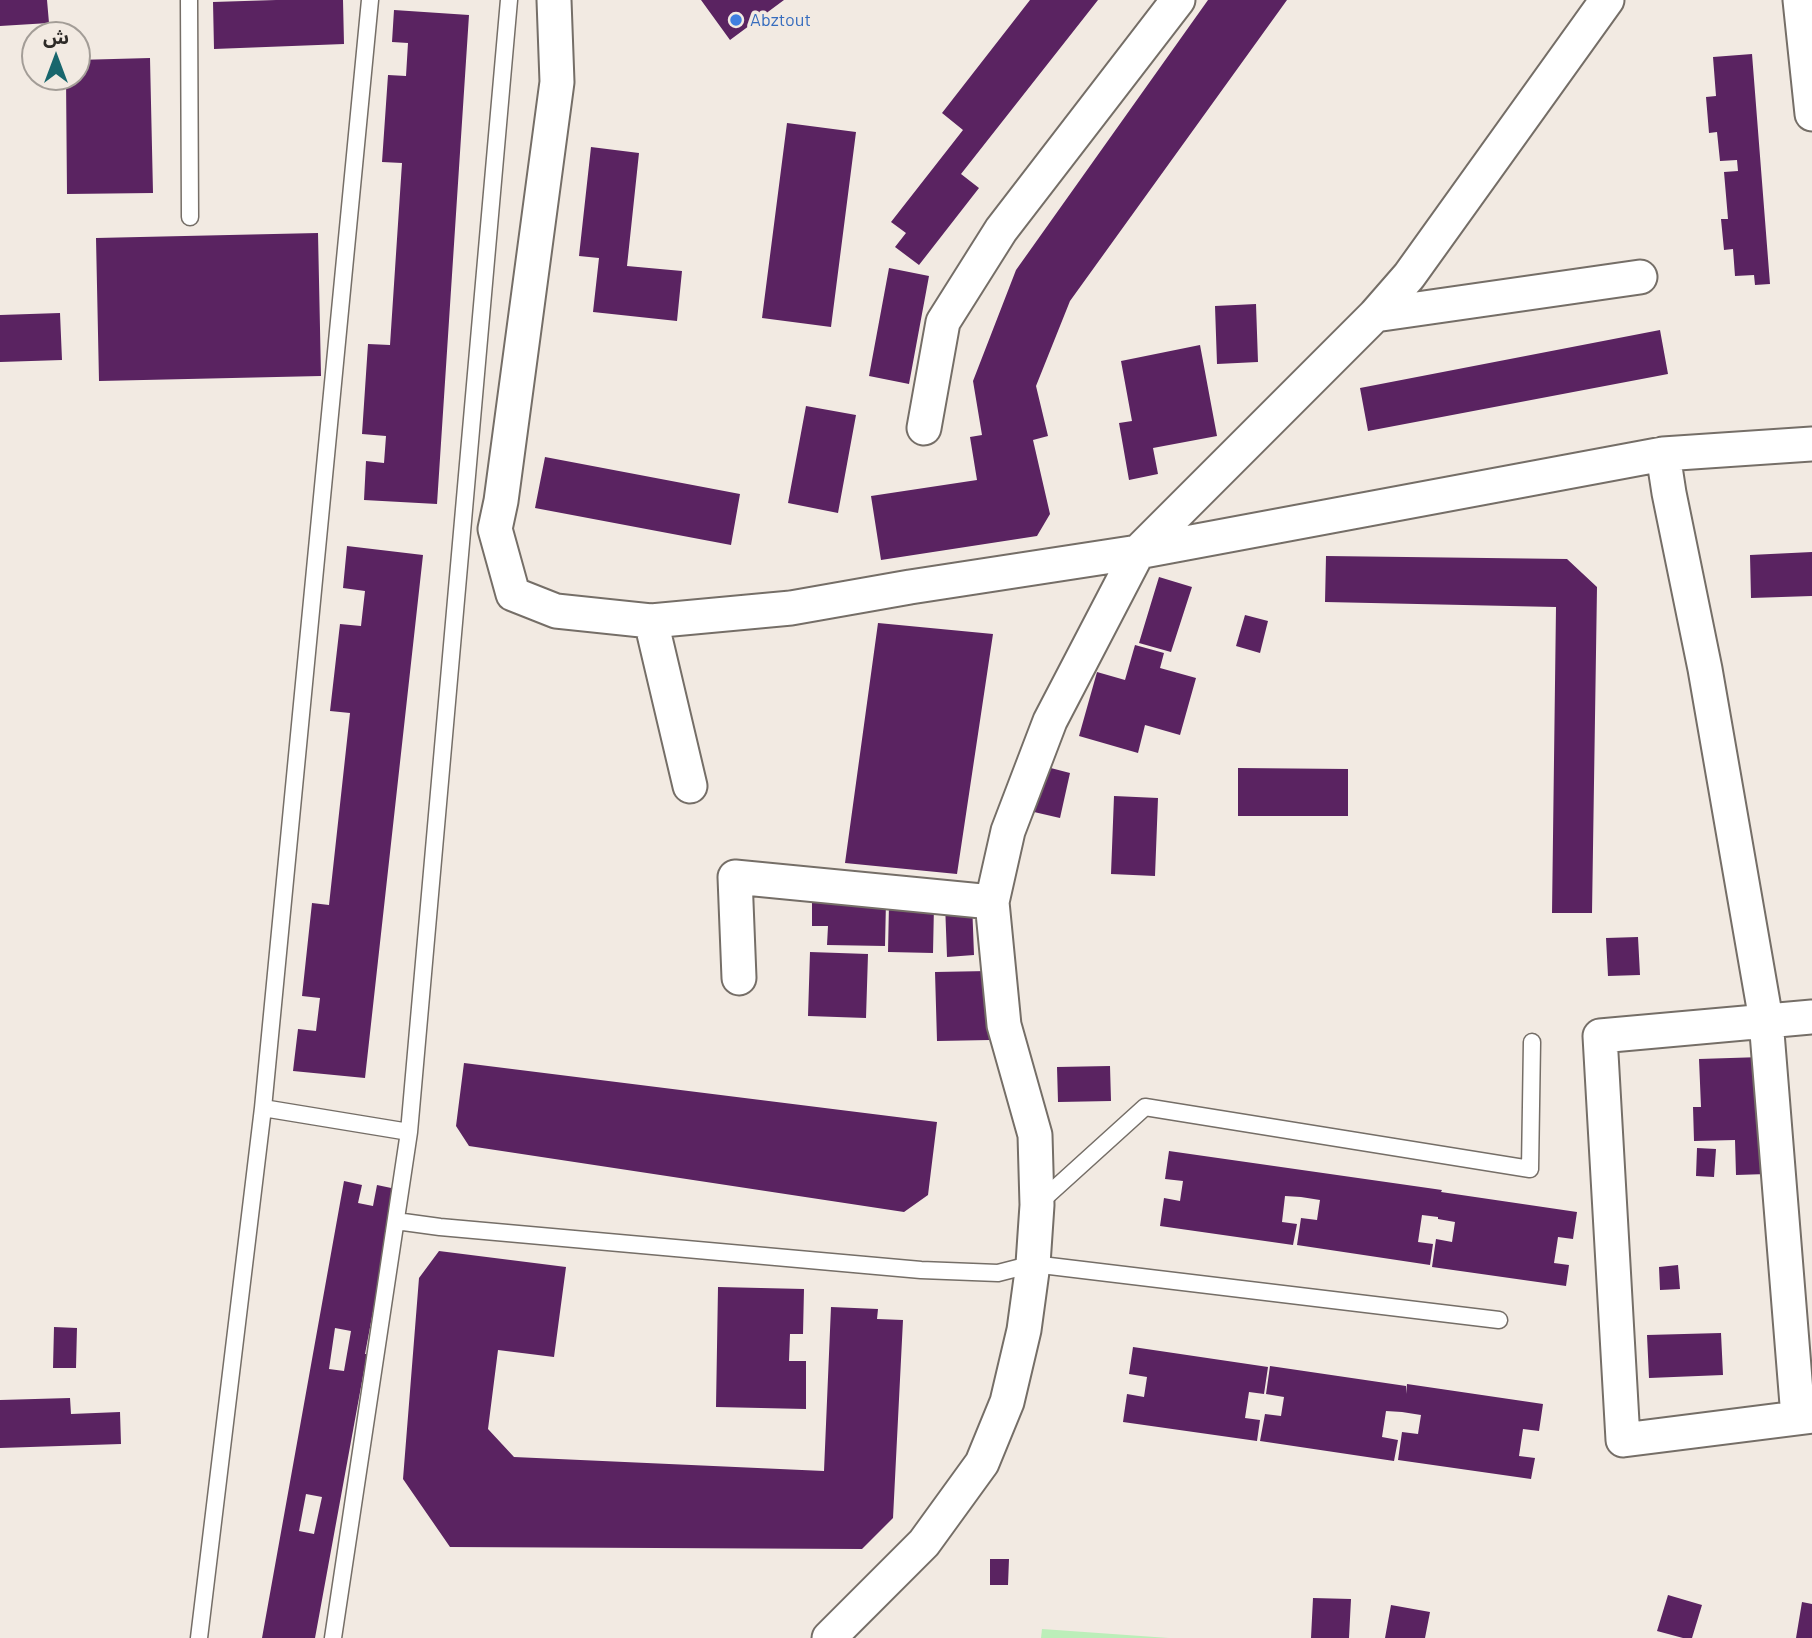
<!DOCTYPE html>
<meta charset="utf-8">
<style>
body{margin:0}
#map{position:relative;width:1812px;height:1638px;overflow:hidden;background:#f2eae2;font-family:Barlow,"Noto Sans Arabic",sans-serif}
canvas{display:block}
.north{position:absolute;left:21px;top:21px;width:70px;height:70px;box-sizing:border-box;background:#f2eae2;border:2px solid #a39d97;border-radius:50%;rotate:0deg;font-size:19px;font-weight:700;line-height:28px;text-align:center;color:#2d2a27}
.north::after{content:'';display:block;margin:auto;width:24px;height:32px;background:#18666d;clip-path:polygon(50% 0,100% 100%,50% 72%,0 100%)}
</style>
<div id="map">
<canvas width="1812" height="1638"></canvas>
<div class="north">ش</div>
</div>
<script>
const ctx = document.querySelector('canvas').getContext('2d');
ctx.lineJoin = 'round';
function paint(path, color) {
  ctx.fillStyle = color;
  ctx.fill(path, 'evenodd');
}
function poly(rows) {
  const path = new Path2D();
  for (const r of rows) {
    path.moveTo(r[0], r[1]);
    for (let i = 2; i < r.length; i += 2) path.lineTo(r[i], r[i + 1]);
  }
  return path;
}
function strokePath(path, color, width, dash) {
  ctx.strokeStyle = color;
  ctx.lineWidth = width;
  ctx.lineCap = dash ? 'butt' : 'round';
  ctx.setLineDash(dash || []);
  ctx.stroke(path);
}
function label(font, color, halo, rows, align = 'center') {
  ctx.font = font + ' Barlow,sans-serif';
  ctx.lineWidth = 7;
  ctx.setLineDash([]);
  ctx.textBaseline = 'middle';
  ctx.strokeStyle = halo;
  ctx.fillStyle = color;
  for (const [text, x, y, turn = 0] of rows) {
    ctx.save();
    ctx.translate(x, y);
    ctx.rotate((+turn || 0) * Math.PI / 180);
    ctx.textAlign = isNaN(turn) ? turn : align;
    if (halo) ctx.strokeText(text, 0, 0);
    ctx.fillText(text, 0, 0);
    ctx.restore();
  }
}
paint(poly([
 [1042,1629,1169,1638,1041,1638]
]), '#bceeb9');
paint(poly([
 [0,0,47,0,49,23,0,26],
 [276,0,343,0,344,44,214,49,213,2],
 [701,0,784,0,730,40],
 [1030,0,1098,0,961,174,979,188,919,265,895,247,906,233,891,222,963,130,942,113],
 [1208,0,1287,0,1070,301,1036,386,1048,436,1033,440,1050,514,1037,536,881,560,871,496,977,480,970,437,982,435,973,381,1016,270],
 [394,10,469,15,437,504,364,500,366,461,384,463,386,436,362,434,368,344,390,345,402,163,382,162,388,75,406,76,408,43,392,42],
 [1752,54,1770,284,1755,285,1754,275,1735,276,1733,249,1724,250,1721,219,1728,219,1724,172,1738,171,1737,160,1720,161,1717,132,1709,133,1706,97,1716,96,1713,57],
 [150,58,153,193,67,194,66,77,77,77,77,60],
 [787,123,856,132,831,327,762,318],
 [591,147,639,153,627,266,682,271,677,321,593,312,599,258,579,256],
 [318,233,321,376,99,381,96,238],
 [889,268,929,276,909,384,869,376],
 [1256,304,1258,362,1217,364,1215,306],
 [60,313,62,360,0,362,0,315],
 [1660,330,1668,374,1368,431,1360,388],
 [1200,345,1217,436,1153,448,1158,474,1129,480,1119,423,1132,421,1121,361],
 [806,406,856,415,838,513,788,503],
 [545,457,740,494,731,545,535,508],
 [347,546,423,555,365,1078,293,1071,298,1029,316,1031,320,998,302,996,312,903,329,905,350,713,330,711,340,624,361,626,365,591,343,588],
 [1812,552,1812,596,1751,598,1750,555],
 [1326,556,1567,559,1597,587,1592,913,1552,913,1556,607,1325,602],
 [1159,577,1192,587,1171,652,1139,643],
 [1245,615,1268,621,1260,653,1236,646],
 [878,623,993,634,957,874,845,863],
 [1135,645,1164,653,1160,668,1196,678,1180,735,1145,725,1138,753,1079,736,1097,672,1125,680],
 [1043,766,1070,773,1060,818,1021,809],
 [1238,768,1348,769,1348,816,1238,816],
 [1114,796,1158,798,1155,876,1111,874],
 [812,899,886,901,885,946,827,945,828,926,812,926],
 [972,902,974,955,947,957,945,903],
 [889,904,934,905,933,953,888,952],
 [1638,937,1640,975,1608,976,1606,938],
 [810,952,868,954,866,1018,808,1016],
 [988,971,990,1040,937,1041,935,972],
 [1762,1057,1767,1174,1736,1175,1735,1140,1694,1141,1693,1107,1701,1107,1699,1059],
 [464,1063,937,1122,928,1195,904,1212,469,1146,456,1126],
 [1110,1066,1111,1101,1058,1102,1057,1067],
 [1697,1148,1716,1149,1714,1177,1696,1176],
 [1169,1151,1442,1190,1441,1192,1577,1212,1573,1239,1558,1237,1554,1263,1569,1265,1566,1286,1432,1267,1436,1239,1452,1242,1455,1222,1438,1219,1438,1217,1422,1215,1418,1242,1433,1244,1430,1265,1297,1245,1301,1218,1317,1220,1320,1200,1301,1197,1285,1196,1282,1222,1297,1224,1293,1245,1160,1226,1164,1198,1180,1201,1183,1181,1165,1179],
 [344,1181,362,1185,358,1203,373,1206,377,1185,396,1189,365,1354,367,1354,315,1638,262,1638],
 [335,1328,351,1331,344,1371,329,1369],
 [306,1494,322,1497,314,1534,299,1531],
 [439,1251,566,1267,554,1357,498,1350,488,1429,514,1457,824,1471,831,1307,878,1309,877,1319,903,1320,893,1518,862,1549,450,1547,403,1479,419,1278],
 [1678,1265,1680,1289,1660,1290,1659,1267],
 [718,1287,804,1289,803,1334,790,1334,789,1361,806,1361,806,1409,716,1407],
 [54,1327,77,1328,76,1368,53,1368],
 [1721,1333,1723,1375,1649,1378,1647,1335],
 [1133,1347,1268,1367,1264,1394,1249,1392,1245,1418,1260,1420,1257,1441,1123,1422,1127,1394,1144,1397,1147,1377,1129,1374],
 [1270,1366,1406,1386,1406,1394,1407,1384,1543,1404,1539,1431,1523,1429,1519,1456,1535,1458,1531,1479,1398,1460,1402,1432,1418,1434,1421,1415,1402,1412,1386,1411,1382,1437,1398,1440,1394,1461,1260,1441,1265,1414,1281,1416,1284,1397,1266,1394],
 [70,1398,71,1414,120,1412,121,1444,0,1448,0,1400],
 [990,1559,1009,1559,1008,1585,990,1585],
 [1668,1595,1702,1605,1692,1638,1683,1638,1657,1631],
 [1313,1598,1351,1599,1349,1638,1311,1638],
 [1802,1602,1812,1604,1812,1638,1796,1638],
 [1391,1605,1430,1612,1425,1638,1385,1638]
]), '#5a2361');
const service = poly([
 [189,0,190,217],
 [370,0,263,1108,409,1132,509,0],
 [1039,1203,1145,1107,1530,1169,1532,1042],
 [396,1221,440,1227,921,1270,998,1273,1033,1264,1499,1320],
 [199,1638,263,1108],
 [333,1638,409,1132]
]);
const minor = poly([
 [554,0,557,82,501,501,495,529,513,594,556,611,651,621,791,608,910,587,1138,552,1663,454,1669,493,1705,669,1766,1020,1798,1417],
 [1800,0,1812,114],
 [1375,315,1640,277],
 [924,428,943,322,1001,230,1178,0],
 [1663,454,1812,444],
 [651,621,690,786],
 [739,978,735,877,992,902],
 [1812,1017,1600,1036,1623,1440,1812,1416],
 [829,1638,924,1543,982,1463,1007,1402,1024,1330,1033,1264,1037,1205,1035,1135,1004,1025,992,902,1008,831,1050,721,1138,552,1375,315,1409,276,1607,0]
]);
strokePath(service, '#756e67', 19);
strokePath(minor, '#756e67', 37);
strokePath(service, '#fff', 16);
strokePath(minor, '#fff', 33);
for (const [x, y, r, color] of [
 [736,20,7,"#3f7fe0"]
]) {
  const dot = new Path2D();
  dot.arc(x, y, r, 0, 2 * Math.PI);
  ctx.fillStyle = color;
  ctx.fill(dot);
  strokePath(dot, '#f2eae2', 2.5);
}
label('18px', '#366cbe', '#f2eae2', [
 ["Abztout",750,20]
], 'left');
</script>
